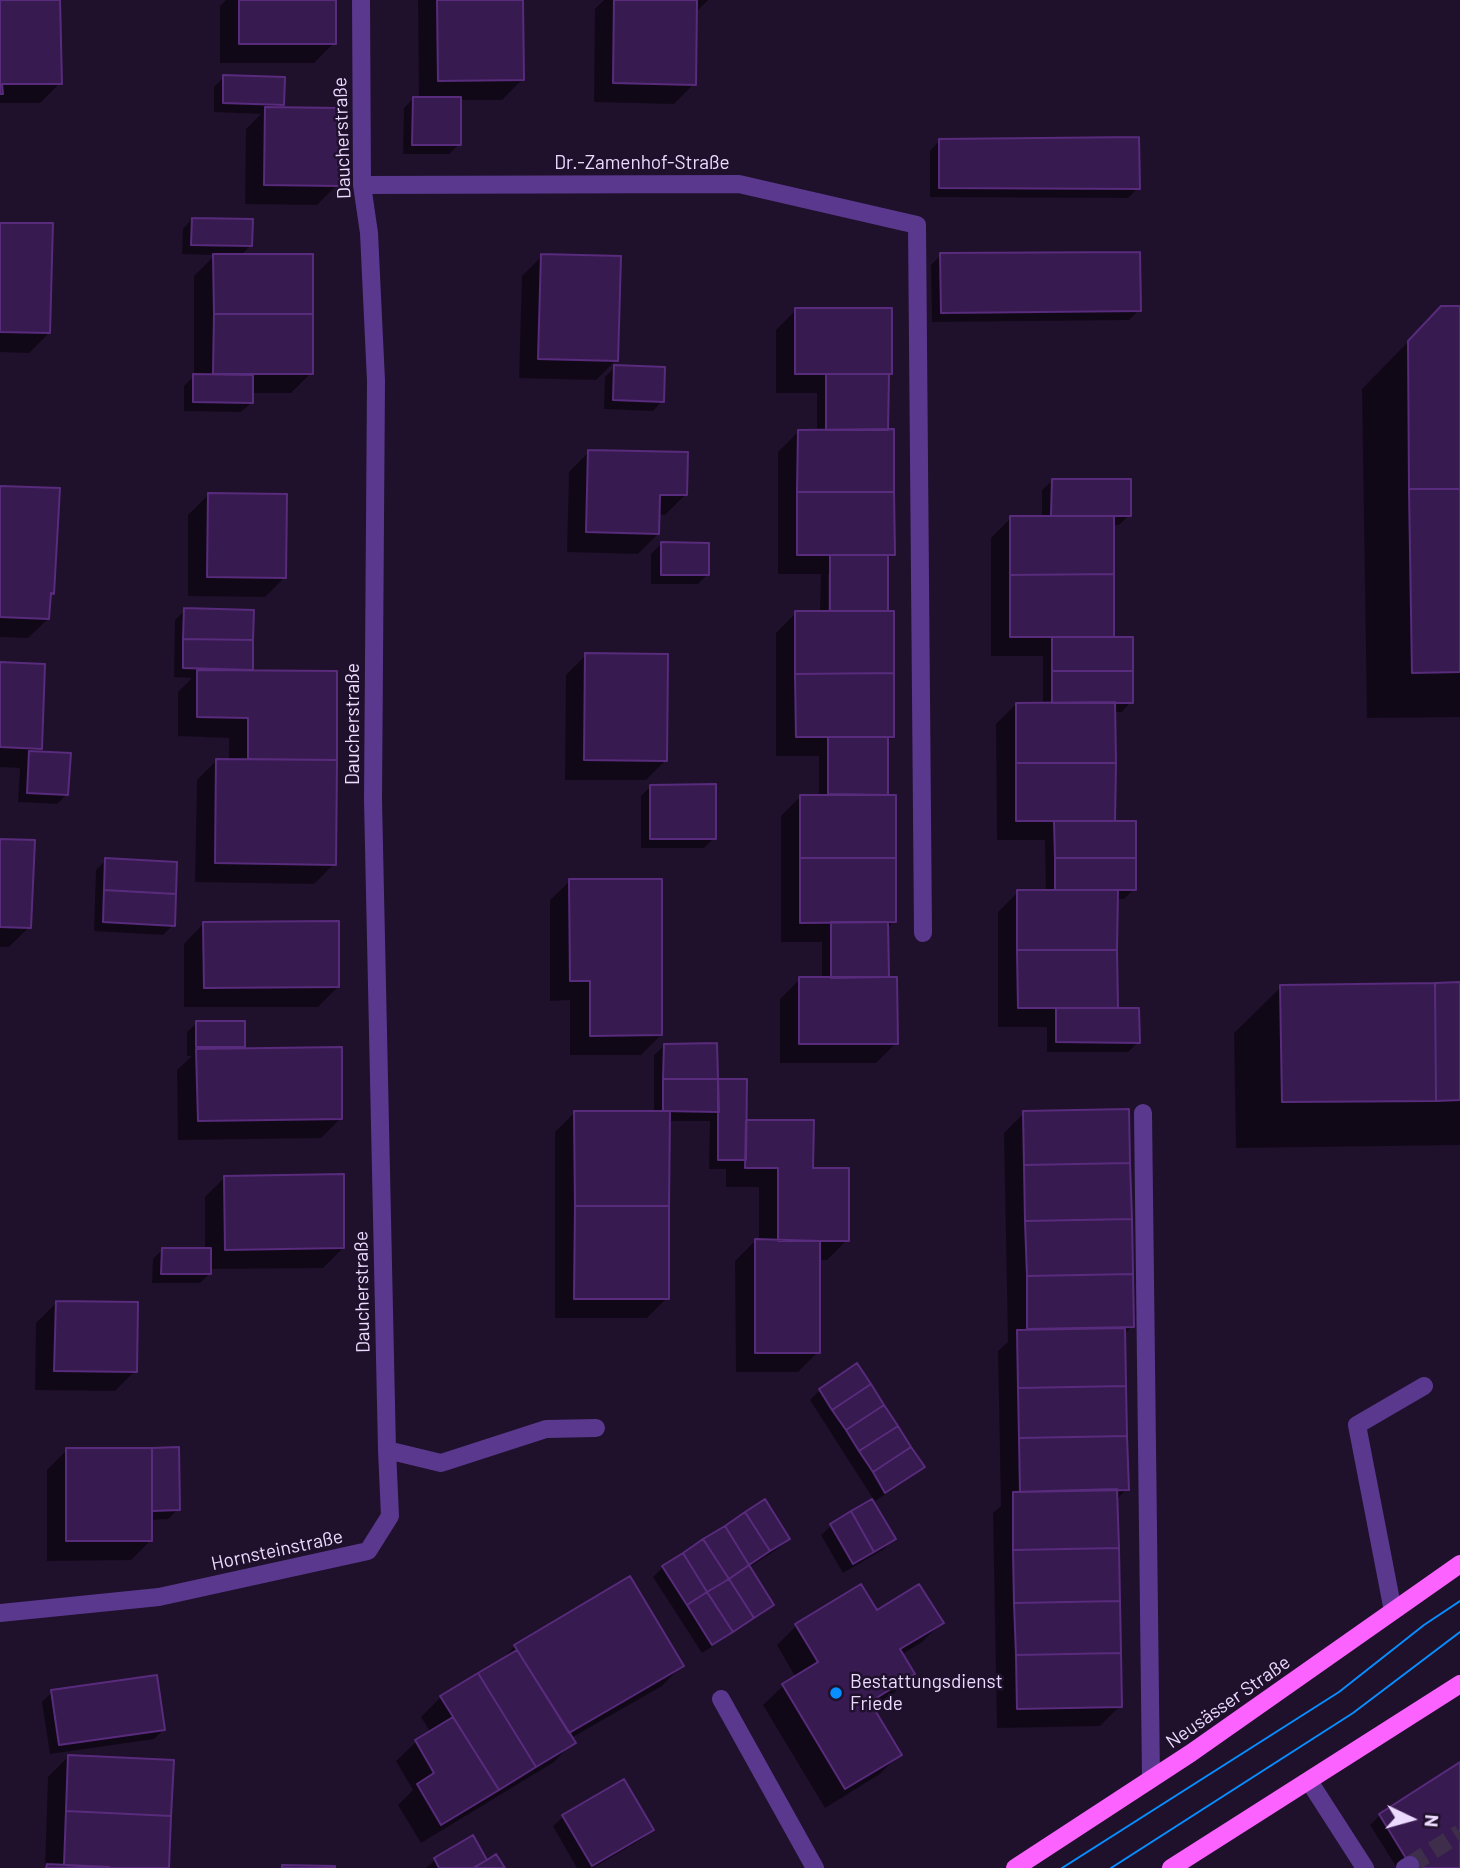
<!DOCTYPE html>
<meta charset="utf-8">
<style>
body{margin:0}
#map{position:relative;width:1460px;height:1868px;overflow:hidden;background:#1f102c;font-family:Barlow,sans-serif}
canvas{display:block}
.north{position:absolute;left:1376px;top:1784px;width:70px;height:70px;-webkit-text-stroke:5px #1f102c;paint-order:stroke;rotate:95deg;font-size:19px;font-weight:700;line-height:28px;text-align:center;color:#ecdbff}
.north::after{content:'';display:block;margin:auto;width:24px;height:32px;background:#ecdbff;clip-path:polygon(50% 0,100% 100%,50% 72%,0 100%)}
</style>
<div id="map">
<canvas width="1460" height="1868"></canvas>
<div class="north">N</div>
</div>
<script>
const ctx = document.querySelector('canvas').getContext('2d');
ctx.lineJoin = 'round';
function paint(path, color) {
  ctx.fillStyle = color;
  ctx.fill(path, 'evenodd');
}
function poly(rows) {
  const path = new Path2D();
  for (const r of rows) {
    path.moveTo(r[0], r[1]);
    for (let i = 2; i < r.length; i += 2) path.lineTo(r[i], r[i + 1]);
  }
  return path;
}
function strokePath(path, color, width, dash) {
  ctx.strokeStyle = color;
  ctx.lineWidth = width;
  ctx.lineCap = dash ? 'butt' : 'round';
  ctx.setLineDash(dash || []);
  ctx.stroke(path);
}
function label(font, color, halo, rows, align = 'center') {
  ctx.font = font + ' Barlow,sans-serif';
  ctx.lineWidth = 5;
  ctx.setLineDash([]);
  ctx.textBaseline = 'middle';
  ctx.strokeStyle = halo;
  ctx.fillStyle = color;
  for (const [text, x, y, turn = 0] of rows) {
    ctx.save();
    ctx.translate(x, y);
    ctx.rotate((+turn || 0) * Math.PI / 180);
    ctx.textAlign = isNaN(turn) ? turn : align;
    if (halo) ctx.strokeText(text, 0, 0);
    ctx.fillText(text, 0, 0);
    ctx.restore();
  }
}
paint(poly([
 [0,0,59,0,60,83,40,103,0,103],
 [226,0,334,0,334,43,314,63,220,63,220,6],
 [418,0,522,0,522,80,502,100,460,100,459,144,449,154,403,154,404,108,413,99,419,99],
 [604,0,708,0,695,13,694,84,674,104,594,102,595,9],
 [224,77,282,104,277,109,337,185,317,205,245,204,246,129,261,114,214,112,214,87],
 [939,141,1138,188,1128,198,930,197,930,151],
 [192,219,251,245,240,256,311,373,291,393,251,393,251,403,241,412,184,411,184,386,194,376,194,276,215,255,182,254,183,229],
 [0,224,49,333,29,353,0,352],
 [941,255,1139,310,1129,320,932,322,931,265],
 [542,256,616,360,596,380,519,378,522,276],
 [1460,307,1460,717,1367,718,1362,389,1441,308],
 [796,310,891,373,887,377,887,431,893,554,886,561,892,736,887,742,886,794,884,796,894,921,887,929,888,976,896,1043,876,1063,780,1063,780,999,800,979,822,979,822,942,781,942,781,816,801,796,819,796,819,756,776,756,776,633,796,613,820,613,821,574,778,574,778,452,798,432,817,432,817,393,776,393,776,330],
 [828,574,831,574,831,620,828,620],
 [615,367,662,401,653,411,604,409,605,377],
 [589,452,685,495,665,515,658,514,658,534,638,554,567,552,569,472],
 [1052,481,1129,515,1119,525,1113,525,1113,704,1129,704,1122,712,1113,712,1114,820,1134,889,1124,899,1116,899,1116,1007,1138,1042,1128,1052,1047,1052,1047,1027,998,1027,998,912,1018,892,1046,892,1045,840,997,840,996,724,1016,704,1043,704,1043,656,991,656,991,538,1011,518,1042,518,1042,490],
 [0,488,53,593,49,597,48,619,28,638,0,637],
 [208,495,285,577,265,597,188,596,188,515],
 [661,544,708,574,698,584,651,584,651,554],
 [185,610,252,669,248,672,336,673,334,864,314,884,195,882,197,780,217,760,229,761,229,738,178,736,178,692,192,678,174,677,175,620],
 [586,655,666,760,646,780,565,780,566,675],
 [0,663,40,748,35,753,67,794,57,804,18,802,20,768,0,767],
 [651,786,714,838,704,848,641,848,641,796],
 [0,840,29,927,9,947,0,947],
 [106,860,173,925,163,935,94,931,96,870],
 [570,881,661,1035,641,1055,570,1055,570,1000,550,1001,550,900],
 [203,924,338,987,318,1007,184,1007,184,944],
 [1460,984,1460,1145,1236,1148,1234,1033,1281,987],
 [197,1023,244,1046,240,1050,341,1118,321,1138,178,1140,177,1070,192,1056,187,1056,187,1032],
 [664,1046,716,1081,745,1122,812,1170,847,1240,827,1260,819,1260,818,1352,798,1372,736,1372,735,1261,755,1241,759,1241,759,1187,726,1187,726,1169,709,1169,710,1121,668,1121,667,1298,647,1318,555,1318,555,1132,575,1112,654,1113,654,1055],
 [1024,1113,1132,1326,1123,1336,1127,1489,1116,1500,1120,1706,1100,1726,997,1728,993,1513,1001,1506,998,1351,1008,1342,1004,1133],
 [225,1177,343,1248,323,1268,209,1269,209,1274,200,1283,152,1283,153,1259,162,1250,205,1249,205,1197],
 [56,1303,135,1371,115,1391,35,1390,36,1323],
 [820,1390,923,1467,913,1476,872,1503,893,1539,884,1549,843,1573,821,1535,831,1526,874,1500,810,1400],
 [67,1450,178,1509,168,1519,150,1520,151,1540,131,1560,47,1561,47,1470],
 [765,1502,788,1538,779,1548,748,1568,772,1604,762,1614,702,1653,653,1577,663,1567],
 [876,1612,942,1622,922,1642,901,1655,913,1674,893,1694,871,1707,899,1754,880,1774,825,1808,763,1705,783,1686,796,1678,777,1645,797,1625],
 [515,1646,681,1666,662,1686,571,1738,573,1742,554,1762,421,1843,398,1805,413,1790,396,1761,416,1742,431,1733,421,1717,441,1697,500,1662],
 [52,1692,164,1729,154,1739,50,1754,42,1702],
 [68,1757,168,1868,45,1868,48,1777],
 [1460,1764,1460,1868,1397,1868,1370,1825,1380,1815],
 [623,1781,652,1830,642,1839,593,1868,577,1868,553,1826,563,1817],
 [472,1837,486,1862,503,1868,426,1868,435,1860]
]), '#0007');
const building = poly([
 [0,0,60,0,62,84,2,84,3,94,0,94,0,0],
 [239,0,336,0,336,44,239,44,239,0],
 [437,0,523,0,524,80,438,81,437,0],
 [614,0,697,0,696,85,613,83,614,0],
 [223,75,285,77,284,105,223,103,223,75],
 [413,97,461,97,461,145,412,145,413,97],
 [265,107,340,108,339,186,264,185,265,107],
 [1139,137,1140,189,939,188,939,139,1139,137],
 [192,218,253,219,252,246,191,245,192,218],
 [0,223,53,223,50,333,0,332,0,223],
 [1140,252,1141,311,941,313,940,253,1140,252],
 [213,254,313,254,313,314,214,314,213,254],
 [541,254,621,256,618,361,538,359,541,254],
 [1441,306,1460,306,1460,489,1409,489,1408,341,1441,306],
 [795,308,892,308,892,374,795,374,795,308],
 [214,314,313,314,313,374,213,374,214,314],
 [614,365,665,367,664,402,613,400,614,365],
 [193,374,253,375,253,403,193,402,193,374],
 [826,374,889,374,888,430,826,430,826,374],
 [894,429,894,492,797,492,798,430,894,429],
 [588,450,688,452,687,495,660,495,659,534,586,532,588,450],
 [1052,479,1131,479,1131,516,1051,516,1052,479],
 [0,486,60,488,54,594,51,593,49,619,0,617,0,486],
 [1409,489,1460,489,1460,672,1412,673,1409,489],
 [797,492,894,492,895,555,797,555,797,492],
 [208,493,287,494,286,578,207,577,208,493],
 [1010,516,1114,516,1114,574,1010,575,1010,516],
 [661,542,709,543,709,575,661,575,661,542],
 [830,555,888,555,888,611,830,611,830,555],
 [1114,574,1114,637,1010,637,1010,575,1114,574],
 [184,608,254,610,253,640,183,639,184,608],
 [795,611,894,611,894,673,795,674,795,611],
 [1052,637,1133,637,1133,671,1052,671,1052,637],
 [183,639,253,640,253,670,183,668,183,639],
 [585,653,668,654,667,761,584,760,585,653],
 [0,662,45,664,42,749,0,747,0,662],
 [197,670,337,671,337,760,248,759,248,718,197,717,197,670],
 [1052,671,1133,671,1133,703,1052,703,1052,671],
 [894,673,894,737,796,737,795,674,894,673],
 [1115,702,1116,763,1016,763,1016,703,1115,702],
 [828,737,888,737,888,795,828,794,828,737],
 [29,751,71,753,68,795,27,793,29,751],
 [216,759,337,760,336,865,215,863,216,759],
 [1016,763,1116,763,1115,821,1016,821,1016,763],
 [716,784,716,839,650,839,650,785,716,784],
 [800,795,896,795,896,858,800,858,800,795],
 [1054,821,1136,821,1136,858,1055,858,1054,821],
 [0,839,35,840,31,928,0,927,0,839],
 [105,858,177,862,176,894,104,890,105,858],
 [800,858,896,858,896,922,800,923,800,858],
 [1055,858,1136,858,1136,890,1055,890,1055,858],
 [569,879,662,879,662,1035,590,1036,590,981,570,981,569,879],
 [104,890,176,894,175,926,103,922,104,890],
 [1017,890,1118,890,1117,950,1017,950,1017,890],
 [339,921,339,987,204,988,203,922,339,921],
 [831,922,888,922,889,977,831,978,831,922],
 [1017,950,1117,950,1118,1008,1018,1008,1017,950],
 [799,977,897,977,898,1044,799,1044,799,977],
 [1460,982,1460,1100,1436,1101,1435,983,1460,982],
 [1435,983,1436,1101,1282,1102,1280,985,1435,983],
 [1056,1008,1139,1008,1140,1043,1056,1042,1056,1008],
 [196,1021,245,1021,245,1047,196,1047,196,1021],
 [717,1043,718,1079,663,1079,664,1044,717,1043],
 [342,1047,342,1119,198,1121,196,1049,342,1047],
 [663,1079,718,1079,719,1112,663,1111,663,1079],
 [718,1079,747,1079,746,1160,718,1160,718,1079],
 [1129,1109,1130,1163,1024,1165,1023,1111,1129,1109],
 [574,1111,670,1111,669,1206,575,1206,574,1111],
 [746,1120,814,1120,813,1168,849,1168,849,1241,778,1241,778,1168,745,1168,746,1120],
 [1130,1163,1132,1219,1025,1221,1024,1165,1130,1163],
 [344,1174,344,1248,225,1250,224,1176,344,1174],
 [575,1206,669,1206,669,1299,574,1299,575,1206],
 [1132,1219,1133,1274,1027,1276,1025,1221,1132,1219],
 [755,1239,820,1241,820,1353,755,1353,755,1239],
 [162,1248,211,1248,211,1274,161,1274,162,1248],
 [1133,1274,1134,1327,1027,1329,1027,1276,1133,1274],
 [56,1301,138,1302,137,1372,54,1371,56,1301],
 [1125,1328,1126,1386,1018,1388,1017,1330,1125,1328],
 [857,1363,871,1384,832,1410,819,1389,857,1363],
 [871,1384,884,1405,846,1430,832,1410,871,1384],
 [1126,1386,1127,1436,1019,1438,1018,1388,1126,1386],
 [884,1405,898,1426,859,1451,846,1430,884,1405],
 [898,1426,911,1447,873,1472,859,1451,898,1426],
 [1127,1436,1129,1490,1020,1492,1019,1438,1127,1436],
 [179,1447,180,1510,152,1511,152,1448,179,1447],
 [911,1447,925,1467,885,1493,873,1472,911,1447],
 [66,1448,152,1448,152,1541,66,1541,66,1448],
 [1117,1489,1119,1548,1013,1550,1013,1492,1117,1489],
 [765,1499,790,1539,770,1551,745,1512,765,1499],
 [872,1499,896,1539,874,1552,851,1511,872,1499],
 [851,1511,874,1552,853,1564,830,1524,851,1511],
 [745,1512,770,1551,749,1565,725,1526,745,1512],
 [725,1526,749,1565,729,1579,703,1539,725,1526],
 [703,1539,729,1579,707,1592,683,1553,703,1539],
 [1119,1548,1120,1601,1014,1603,1013,1550,1119,1548],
 [683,1553,707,1592,687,1605,662,1566,683,1553],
 [749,1565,774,1605,754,1618,729,1579,749,1565],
 [630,1576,684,1666,569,1733,514,1645,630,1576],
 [729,1579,754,1618,733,1632,707,1592,729,1579],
 [861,1584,877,1610,919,1584,944,1623,900,1649,915,1674,870,1702,902,1755,845,1789,782,1684,818,1662,795,1624,861,1584],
 [707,1592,733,1632,712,1645,687,1605,707,1592],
 [1120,1601,1121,1653,1016,1655,1014,1603,1120,1601],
 [517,1650,576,1743,536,1767,478,1673,517,1650],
 [1121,1653,1122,1707,1017,1709,1016,1655,1121,1653],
 [478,1673,536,1767,499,1790,440,1696,478,1673],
 [157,1675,165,1730,59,1745,51,1690,157,1675],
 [453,1717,499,1790,441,1825,417,1784,434,1773,415,1740,453,1717],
 [68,1755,174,1760,171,1816,66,1811,68,1755],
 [1460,1762,1460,1868,1412,1868,1379,1814,1460,1762],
 [624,1779,654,1830,592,1866,562,1815,624,1779],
 [66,1811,171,1816,169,1868,109,1868,64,1865,66,1811],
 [473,1835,487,1860,473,1868,439,1868,434,1858,473,1835],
 [496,1854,505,1868,473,1868,487,1860,496,1854],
 [47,1864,109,1867,109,1868,46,1868,47,1864],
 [282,1865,335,1866,335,1868,282,1868,282,1865]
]);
paint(building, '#371a4f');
strokePath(building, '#582b7c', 2);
strokePath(poly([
 [1410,1865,1460,1833]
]), '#3e2e4c', 18, [18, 9]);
strokePath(poly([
 [361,0,362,185,369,233,376,381,373,800,387,1450],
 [362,185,739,184,917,225,923,933],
 [1143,1113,1151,1779],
 [1393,1611,1357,1425,1424,1386],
 [0,1613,159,1597,368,1551,390,1516,387,1450,441,1463,546,1429,596,1428],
 [721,1699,815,1868],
 [1309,1781,1365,1868],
 [1405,1868,1410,1865]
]), '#5a388e', 18);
strokePath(poly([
 [1015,1868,1191,1753,1460,1564],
 [1171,1868,1460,1684]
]), '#fc62ff', 18);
strokePath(poly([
 [1062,1868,1339,1692,1424,1625,1460,1601],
 [1111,1868,1353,1713,1460,1632]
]), '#078eff', 2);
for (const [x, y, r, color] of [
 [836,1693,7,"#078eff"]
]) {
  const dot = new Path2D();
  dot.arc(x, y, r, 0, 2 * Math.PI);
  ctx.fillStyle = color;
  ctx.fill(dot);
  strokePath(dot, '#1f102c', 2.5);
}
label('19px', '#ecdbff', '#1f102c', [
 ["Daucherstraße",342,138,-92],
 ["Dr.-Zamenhof-Straße",642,163],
 ["Daucherstraße",353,724,-90],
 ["Daucherstraße",362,1292,-91],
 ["Hornsteinstraße",277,1550,-12],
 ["Neusässer Straße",1228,1702,-35]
]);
label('19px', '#ecdbff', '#1f102c', [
 ["Bestattungsdienst",850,1682],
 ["Friede",850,1704]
], 'left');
</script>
